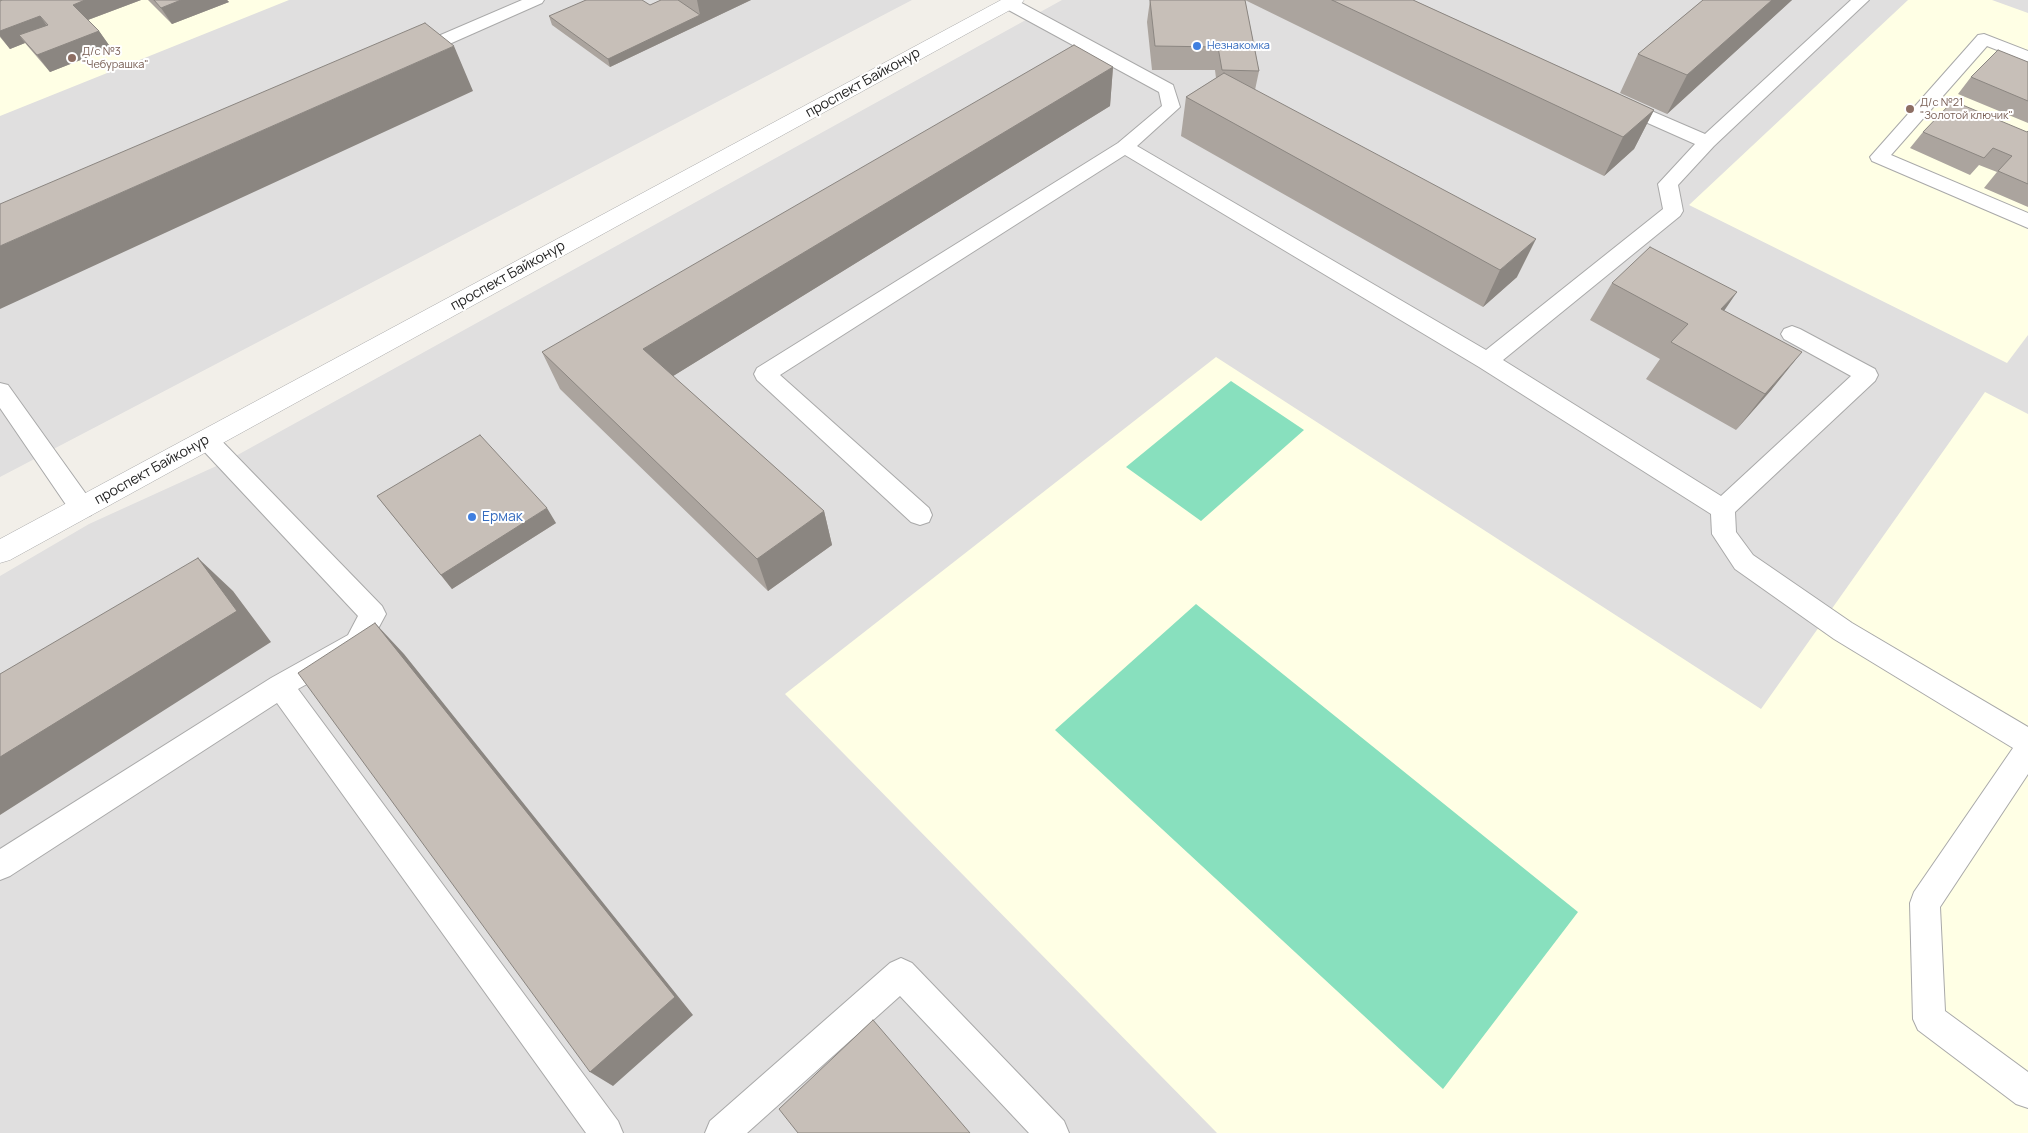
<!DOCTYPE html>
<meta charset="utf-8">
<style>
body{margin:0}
canvas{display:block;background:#f2efe9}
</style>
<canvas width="2028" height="1133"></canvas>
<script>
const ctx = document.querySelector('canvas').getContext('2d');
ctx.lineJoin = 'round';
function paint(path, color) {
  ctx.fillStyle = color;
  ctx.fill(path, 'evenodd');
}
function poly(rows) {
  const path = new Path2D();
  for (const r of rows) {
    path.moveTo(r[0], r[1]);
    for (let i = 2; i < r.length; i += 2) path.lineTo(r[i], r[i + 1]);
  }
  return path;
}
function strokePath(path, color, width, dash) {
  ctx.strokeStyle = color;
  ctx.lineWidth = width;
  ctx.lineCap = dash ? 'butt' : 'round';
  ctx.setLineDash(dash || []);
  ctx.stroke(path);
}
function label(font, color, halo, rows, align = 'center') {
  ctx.font = font + ' Manrope,sans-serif';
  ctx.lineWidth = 4;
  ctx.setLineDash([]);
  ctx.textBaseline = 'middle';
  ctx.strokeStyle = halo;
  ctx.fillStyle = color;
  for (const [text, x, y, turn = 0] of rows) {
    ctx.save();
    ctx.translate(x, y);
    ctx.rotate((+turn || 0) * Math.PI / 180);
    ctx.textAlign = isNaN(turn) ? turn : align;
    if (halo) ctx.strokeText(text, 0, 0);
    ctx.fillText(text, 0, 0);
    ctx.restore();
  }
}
paint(poly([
 [0,0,912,0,0,477],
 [1062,0,2028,0,2028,1133,0,1133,0,576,89,524,223,463]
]), '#e0dfdf');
paint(poly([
 [0,0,289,0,0,116],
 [1908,0,1992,0,2028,13,2028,335,2007,363,1689,205],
 [1216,357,1761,709,1985,392,2028,414,2028,1133,1217,1133,785,694]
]), '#ffffe5');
paint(poly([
 [1231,381,1304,430,1201,521,1126,467],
 [1196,604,1578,912,1443,1089,1055,730]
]), '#88e0be');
const lane = poly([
 [522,0,544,0,542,3,420,57,414,58,408,57,405,53,408,49,522,0],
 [1003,0,1016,0,1173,85,1180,107,1137,146,1486,350,1663,209,1658,184,1695,144,1614,108,1611,104,1614,100,1620,99,1626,100,1705,134,1851,0,1869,0,1714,146,1678,185,1683,211,1680,216,1503,360,1721,496,1851,376,1784,339,1781,334,1784,329,1792,326,1800,329,1875,369,1878,375,1875,381,1735,512,1736,532,1753,555,1852,623,2028,727,2028,774,1940,907,1945,1011,2028,1072,2028,1108,2016,1104,1918,1030,1913,1019,1910,903,1914,892,2013,748,1834,639,1735,569,1712,534,1711,514,1479,367,1125,155,780,375,929,508,932,515,929,522,920,525,911,522,757,380,754,374,757,368,1118,143,1162,106,1159,92,1003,7,1001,3,1003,0],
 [1984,34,2028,51,2028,62,1987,46,1891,155,2028,213,2028,228,1872,161,1870,157,1978,35,1984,34],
 [0,383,8,385,91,501,94,508,91,515,82,518,73,515,0,408,0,383],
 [207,431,215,434,382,606,386,614,366,651,298,689,618,1121,623,1133,586,1133,277,703,10,876,0,880,0,849,271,678,348,635,358,616,199,446,195,440,199,434,207,431],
 [901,958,912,963,1064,1121,1069,1133,1029,1133,900,996,747,1133,705,1133,710,1121,890,963,901,958]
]);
const street = poly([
 [1001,0,1024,0,1021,4,10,560,0,563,0,539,1001,0]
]);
strokePath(lane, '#a9a9a9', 2);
strokePath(street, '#a9a9a9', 1);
paint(lane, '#fff');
paint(street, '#fff');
paint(poly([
 [0,0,141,0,88,20,99,31,111,48,50,72,25,43,10,49,0,37],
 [148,0,227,0,229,2,172,24],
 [661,0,751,0,610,67,552,25,549,16,650,5],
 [1150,0,1413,0,1654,110,1634,149,1604,176,1245,0,1259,71,1255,90,1517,277,1483,307,1181,136,1186,97,1216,78,1215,70,1152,70,1147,22],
 [1703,0,1792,0,1667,114,1620,93,1638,54],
 [2028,62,2028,123,1958,94,1971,77],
 [1113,67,1110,106,673,376,824,511,832,545,768,591,560,389,542,352],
 [2028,131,2028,207,1984,188,1997,172,1979,165,1970,175,1910,148,1923,132,2027,132],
 [1612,283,1724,311,1772,389,1736,430,1646,379,1660,359,1590,320],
 [377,496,556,523,452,589]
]), '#aba49e');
paint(poly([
 [85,0,141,0,85,21,73,5],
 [181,0,227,0,229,2,172,24,161,8],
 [697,0,751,0,610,67,608,59,700,15],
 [1772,0,1792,0,1667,114,1687,75],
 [40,16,52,33,19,35,25,43,10,49,0,36,0,31],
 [99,31,111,48,50,72,37,55],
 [454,46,473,91,0,309,0,246],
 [1113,67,1110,106,657,386,643,349],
 [1654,110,1634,149,1604,176,1623,137],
 [1536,239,1517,277,1483,307,1500,270],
 [1737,292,1711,330,1721,309],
 [1802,352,1772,389,1736,430,1765,394],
 [547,508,556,523,452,589,441,575],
 [824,511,832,545,768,591,757,559],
 [198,558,233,591,271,642,0,815,0,757],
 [375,623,404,654,693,1015,613,1086,590,1072]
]), '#8b8681');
const building = poly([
 [2,0,85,0,73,5,99,31,37,55,19,35,48,25,40,16,0,31,0,1,2,0],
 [154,0,181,0,161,8,154,0],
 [586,0,642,0,650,5,661,0,678,0,700,15,608,59,549,16,586,0],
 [1150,0,1245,0,1259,71,1222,70,1218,47,1155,46,1150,0],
 [1332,0,1413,0,1654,110,1623,137,1332,0],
 [1703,0,1772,0,1687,75,1638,54,1703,0],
 [425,23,454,46,0,246,0,204,425,23],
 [1074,45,1113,67,643,349,824,511,757,559,542,352,1074,45],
 [1998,50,2028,62,2028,101,1971,77,1998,50],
 [1224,73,1536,239,1500,270,1186,97,1224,73],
 [1953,101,2027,132,2028,131,2028,184,1998,171,2012,156,1993,148,1984,158,1923,132,1953,101],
 [1650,247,1737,292,1721,309,1802,352,1765,394,1671,342,1688,324,1612,283,1650,247],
 [480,435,547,508,441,575,377,496,480,435],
 [198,558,237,611,0,757,0,674,198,558],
 [375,623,675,997,590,1072,298,673,375,623],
 [873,1020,970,1133,798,1133,779,1109,873,1020]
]);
paint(building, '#c7bfb8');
strokePath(building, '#8b8681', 1);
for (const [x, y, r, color] of [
 [1197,46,5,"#3f7fe0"],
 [72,58,5,"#8d6e63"],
 [1910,109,5,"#8d6e63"],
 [472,517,5,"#3f7fe0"]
]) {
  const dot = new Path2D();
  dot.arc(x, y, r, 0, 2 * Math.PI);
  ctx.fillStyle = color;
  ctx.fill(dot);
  strokePath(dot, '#fff', 2);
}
label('11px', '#366cbe', '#fff', [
 ["Незнакомка",1207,46]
], 'left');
label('11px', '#785e54', '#fff', [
 ["Д/c №3",82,52],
 ["\"Чебурашка\"",82,65],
 ["Д/c №21",1920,103],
 ["\"Золотой ключик\"",1920,116]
], 'left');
label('14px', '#222', '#fff', [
 ["проспект Байконур",863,83,-29],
 ["проспект Байконур",508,276,-29],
 ["проспект Байконур",152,470,-29]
]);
label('14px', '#366cbe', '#fff', [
 ["Ермак",482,517]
], 'left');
</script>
